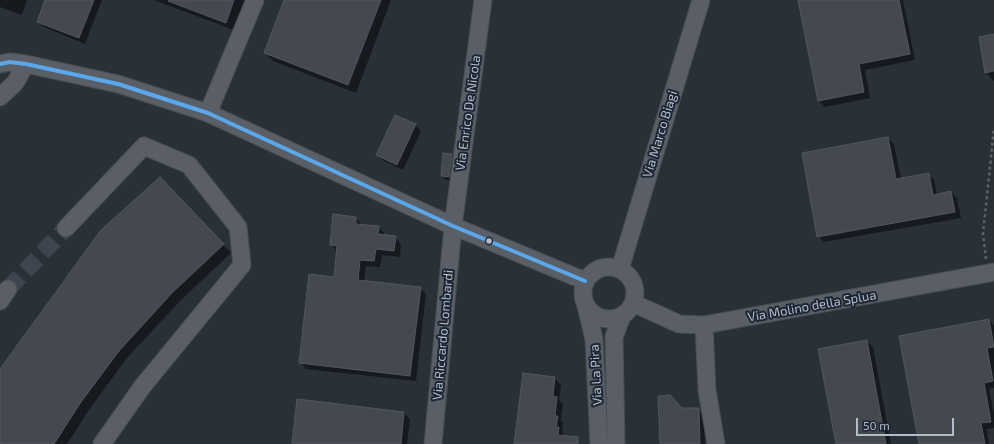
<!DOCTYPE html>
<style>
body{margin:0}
#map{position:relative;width:994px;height:444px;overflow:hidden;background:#2a3038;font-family:"Exo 2",sans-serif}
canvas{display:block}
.scale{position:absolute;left:856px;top:418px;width:98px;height:18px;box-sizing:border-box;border:2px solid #b4bcc9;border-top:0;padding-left:5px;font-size:12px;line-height:14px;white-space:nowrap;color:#b4bcc9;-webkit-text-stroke:3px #1d2633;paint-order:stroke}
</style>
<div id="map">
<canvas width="994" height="444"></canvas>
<div class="scale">50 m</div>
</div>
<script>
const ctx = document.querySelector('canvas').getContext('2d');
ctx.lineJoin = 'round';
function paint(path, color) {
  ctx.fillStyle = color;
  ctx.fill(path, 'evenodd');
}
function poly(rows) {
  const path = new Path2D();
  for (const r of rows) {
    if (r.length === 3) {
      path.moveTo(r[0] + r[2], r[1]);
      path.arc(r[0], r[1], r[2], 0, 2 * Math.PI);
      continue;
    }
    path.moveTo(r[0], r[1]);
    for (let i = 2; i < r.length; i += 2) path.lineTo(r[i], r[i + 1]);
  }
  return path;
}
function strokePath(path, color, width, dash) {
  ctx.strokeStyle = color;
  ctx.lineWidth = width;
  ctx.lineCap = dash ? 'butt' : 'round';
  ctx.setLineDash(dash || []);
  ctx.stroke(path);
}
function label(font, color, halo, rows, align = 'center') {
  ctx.font = font + ' "Exo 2",sans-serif';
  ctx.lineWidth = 4;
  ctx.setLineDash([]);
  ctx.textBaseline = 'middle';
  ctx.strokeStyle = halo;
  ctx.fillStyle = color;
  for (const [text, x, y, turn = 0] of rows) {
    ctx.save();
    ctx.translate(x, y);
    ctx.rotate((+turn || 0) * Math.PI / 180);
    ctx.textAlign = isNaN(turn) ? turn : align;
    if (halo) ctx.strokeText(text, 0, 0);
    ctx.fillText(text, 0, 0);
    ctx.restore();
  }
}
paint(poly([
 [0,0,27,0,22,15,0,7],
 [46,0,102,0,85,44,44,27,38,21],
 [154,0,245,0,234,30],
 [285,0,391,0,356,93,273,61,265,53],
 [799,0,903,0,915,60,865,70,870,98,825,107,819,101],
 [994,35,994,81,986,73],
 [415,125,421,131,403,170,384,161,378,155],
 [888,138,894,144,901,179,928,174,934,180,937,195,951,192,957,198,961,218,824,242,818,236],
 [444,154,452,155,456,159,453,180,446,180,442,176],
 [168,187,231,253,180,301,126,359,89,410,67,444,0,444,0,371],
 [356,218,362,225,378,227,384,233,384,236,395,237,401,244,400,257,382,255,380,267,366,266,364,282,420,288,426,294,416,381,306,369,300,362,335,278,337,251,331,245],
 [989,320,994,325,994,388,989,389,994,414,994,428,987,429,989,444,920,444],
 [867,341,873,347,891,444,837,444],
 [524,374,555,378,561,385,559,400,563,404,561,420,563,423,562,432,564,434,564,439,566,444,515,444],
 [682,409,698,409,704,415,705,444,661,444],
 [404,413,410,419,407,444,293,444]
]), '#0007');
const building = poly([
 [45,0,94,0,79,38,37,22,45,0],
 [169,0,234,0,226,23,168,1,169,0],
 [284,0,381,0,348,85,264,53,284,0],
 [798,0,899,0,910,54,859,64,864,92,818,101,798,0],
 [994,34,994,71,985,73,979,37,994,34],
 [395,115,416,124,397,165,376,155,395,115],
 [888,137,896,179,929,173,933,195,951,191,955,212,817,237,802,153,888,137],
 [443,153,452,154,449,177,441,176,443,153],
 [160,177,224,244,172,293,119,351,81,402,54,444,0,444,0,369,101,230,160,177],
 [333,214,356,217,356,224,379,226,378,234,396,236,394,251,376,249,374,261,360,260,358,280,421,287,410,376,299,363,309,274,334,277,337,246,330,245,333,214],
 [989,319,994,347,987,348,993,381,984,383,991,422,981,423,985,444,919,444,899,336,989,319],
 [867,340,886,444,836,444,818,349,867,340],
 [523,373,555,377,553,396,557,397,555,416,558,416,556,427,559,427,558,435,578,437,578,444,514,444,523,373],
 [670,395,682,408,699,408,700,444,660,444,658,396,670,395],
 [297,399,404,412,401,444,292,444,297,399]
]);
paint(building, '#444950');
strokePath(building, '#52575f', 1);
strokePath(poly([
 [8,289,66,228]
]), '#3f454e', 17, [17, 8]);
const minor = poly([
 [0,64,10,62,26,64,118,84,208,113,453,226,585,281],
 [0,97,15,83,26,64],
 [208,113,255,0],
 [66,228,144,146,189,165,238,227,242,265,142,387,102,444],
 [609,293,26],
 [620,269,701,0],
 [0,301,8,289],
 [633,303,679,324,704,325,994,272],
 [586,306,594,339,599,444],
 [704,325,707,390,716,444],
 [433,444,453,226,483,0],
 [616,444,614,337,622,316]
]);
strokePath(minor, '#484c53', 19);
strokePath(poly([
 [986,259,983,234,994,128]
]), '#5d636a', 2.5, [3, 3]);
strokePath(minor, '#5a5e66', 17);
strokePath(poly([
 [0,64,10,62,26,64,118,84,208,113,453,226,585,281]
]), '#5aa8eb', 4);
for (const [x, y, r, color] of [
 [489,241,3.5,"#b4bcc9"]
]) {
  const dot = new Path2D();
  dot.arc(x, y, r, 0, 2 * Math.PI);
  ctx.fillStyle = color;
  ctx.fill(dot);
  strokePath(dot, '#1d2633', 1.5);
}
label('13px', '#b4bcc9', '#1d2633', [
 ["Via Enrico De Nicola",468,113,-82],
 ["Via Marco Biagi",660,134,-73],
 ["Via Molino della Splua",812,306,-10],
 ["Via Riccardo Lombardi",443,335,-85],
 ["Via La Pira",596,375,-93]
]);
</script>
